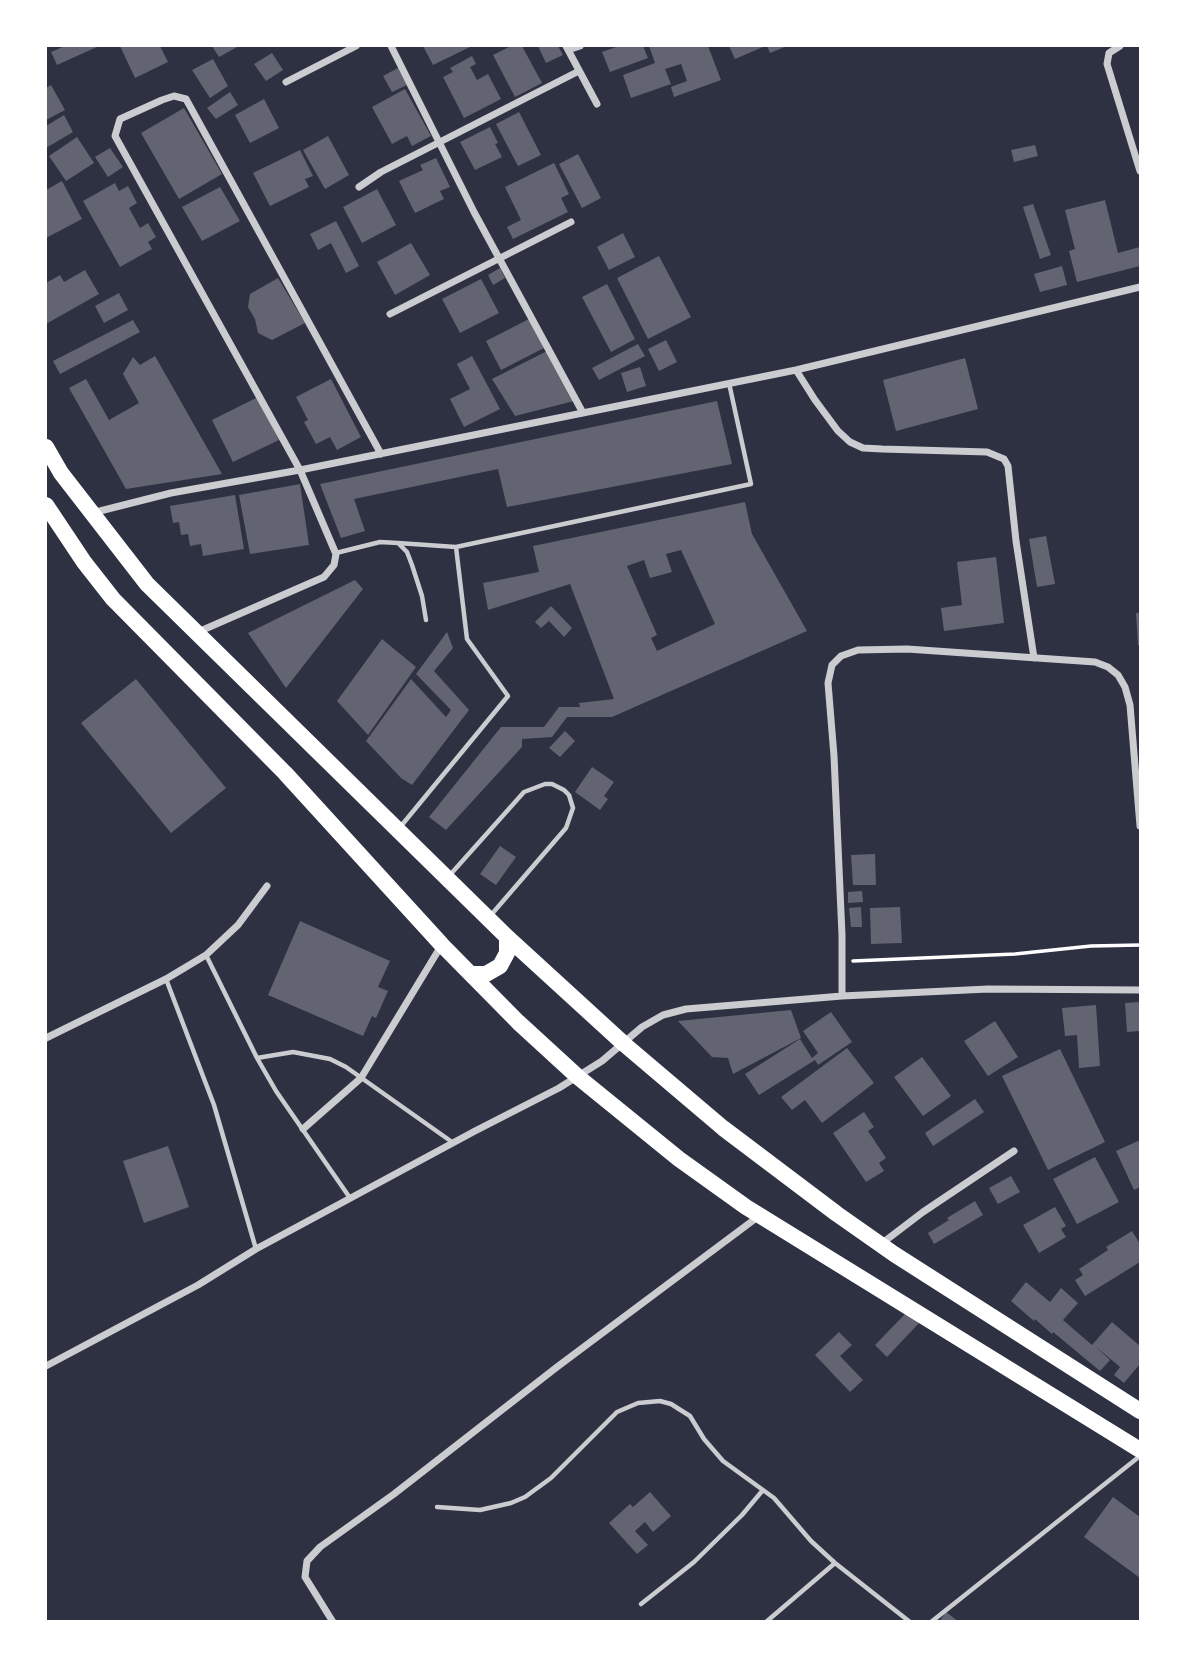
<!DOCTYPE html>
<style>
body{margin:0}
#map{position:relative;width:1186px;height:1667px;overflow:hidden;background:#2d3142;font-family:Arial,sans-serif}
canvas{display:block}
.frame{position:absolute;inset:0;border:47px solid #fff;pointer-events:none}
</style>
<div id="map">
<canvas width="1186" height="1667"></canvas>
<div class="frame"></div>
</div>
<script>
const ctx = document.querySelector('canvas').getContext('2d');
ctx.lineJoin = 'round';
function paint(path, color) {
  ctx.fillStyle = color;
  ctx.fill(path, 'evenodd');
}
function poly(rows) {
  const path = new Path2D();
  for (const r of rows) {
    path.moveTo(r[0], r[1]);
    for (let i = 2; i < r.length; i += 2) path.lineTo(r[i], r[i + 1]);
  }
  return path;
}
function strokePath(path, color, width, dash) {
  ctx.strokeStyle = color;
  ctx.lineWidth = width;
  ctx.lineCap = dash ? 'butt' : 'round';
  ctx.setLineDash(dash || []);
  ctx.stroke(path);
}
paint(poly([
 [65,46,99,46,57,65,51,52],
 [120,46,160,46,168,62,135,78],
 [212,46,239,46,219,57],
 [423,46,472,46,433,65],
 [511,46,522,46,542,83,515,97,493,55],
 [538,46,558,46,563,55,546,63],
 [619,46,643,46,648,58,610,72,602,52],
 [649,46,708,46,721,80,674,97,671,87,687,81,681,64,665,69,671,84,631,98,623,75,655,63],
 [729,46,762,46,763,47,735,59],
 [767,46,787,46,770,53],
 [272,53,283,70,266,81,254,64],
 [472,56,476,64,470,67,477,80,488,74,501,99,464,118,443,77,453,72,450,68],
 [213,59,228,86,210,98,192,70],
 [398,68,407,85,392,92,383,76],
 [51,85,65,110,46,120,46,88],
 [405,89,431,136,412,146,407,136,392,144,372,107],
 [230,92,238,105,216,119,207,108],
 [264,99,279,128,250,143,235,115],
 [184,108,222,174,179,199,141,133],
 [519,112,541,155,518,166,496,124],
 [64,115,73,132,46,148,46,126],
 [490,127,498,143,495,144,502,157,475,170,460,142],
 [328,136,349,175,325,189,303,150],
 [77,137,94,163,66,181,49,156],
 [1035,145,1038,156,1014,162,1011,150],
 [110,148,123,167,108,177,95,157],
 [300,150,313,176,305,179,309,187,270,206,253,173],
 [578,154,601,198,582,208,559,164],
 [436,158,450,187,440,191,444,199,415,213,399,181,423,170,420,165],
 [554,163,569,194,561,198,568,212,513,239,507,227,521,220,505,187],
 [62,181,82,219,46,238,46,190],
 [115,183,119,191,128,186,137,203,129,208,140,228,148,223,156,237,148,242,152,249,120,267,83,201],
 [220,187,240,221,202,241,182,207],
 [377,189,396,225,362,243,343,207],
 [1105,200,1118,253,1140,247,1140,266,1077,282,1069,251,1075,249,1065,210],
 [1033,204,1051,255,1040,259,1023,207],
 [336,221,359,266,346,273,331,243,318,250,310,234],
 [623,233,635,257,609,270,597,247],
 [411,243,430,275,395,295,377,262],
 [659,256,691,317,648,339,617,278],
 [1062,266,1067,285,1040,292,1034,274],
 [500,268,505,278,493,285,488,275],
 [85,270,99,294,46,324,46,283,60,275,64,282],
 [278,278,305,323,272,340,258,333,255,319,248,307,250,294],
 [481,279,499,313,460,333,442,299],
 [607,284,635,339,611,352,582,297],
 [119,293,128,310,104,323,95,306],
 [529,319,544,348,501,370,486,341],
 [133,320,140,332,60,374,53,361],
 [666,340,677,362,659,371,648,349],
 [638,344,645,356,599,380,592,368],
 [547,351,574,401,515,416,492,379],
 [155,356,222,474,126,489,69,388,86,379,109,420,139,403,123,374,133,357,140,365],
 [472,356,500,409,464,427,450,399,470,389,457,364],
 [965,358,978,409,896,431,883,380],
 [640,367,646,386,627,392,621,373],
 [331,379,361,437,337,450,330,437,316,444,304,422,308,420,296,397],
 [258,397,279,440,233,462,212,420],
 [717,401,732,464,507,507,498,469,354,499,365,531,341,538,320,484],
 [300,484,309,545,250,554,239,495],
 [235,495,244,549,203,556,201,544,190,546,188,534,181,535,179,522,173,523,170,506],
 [745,502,752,534,807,631,612,717,567,717,552,737,522,739,522,747,446,830,429,817,501,727,544,727,559,707,580,707,579,703,614,699,570,584,488,610,483,583,539,572,533,546],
 [681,550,715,624,657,651,651,638,657,635,627,566,644,560,650,578,672,572,666,554],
 [1046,536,1055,584,1037,587,1029,539],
 [996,557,1004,623,944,631,941,608,962,605,957,562],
 [355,580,363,589,286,688,248,633],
 [551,606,572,628,564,637,549,621,541,628,535,622],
 [1136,613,1140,613,1140,645,1138,645],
 [447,632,453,648,434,671,469,710,412,785,401,778,366,741,411,679,446,717,451,710,416,674],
 [382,639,416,667,368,735,337,701],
 [136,679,226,788,171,833,81,723],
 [565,731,575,741,560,757,549,748],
 [592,767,614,782,604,796,608,799,600,810,575,792],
 [500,846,516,857,496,885,480,874],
 [875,854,876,885,853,885,851,855],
 [862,891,863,902,848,903,848,892],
 [861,907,862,927,851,927,849,908],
 [900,907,902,943,871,944,870,908],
 [300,921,390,961,378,987,388,991,376,1018,372,1016,363,1036,268,995],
 [1140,1002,1140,1031,1127,1032,1125,1003],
 [1096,1005,1100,1066,1079,1068,1077,1035,1065,1036,1062,1008],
 [791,1010,801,1038,733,1074,728,1058,712,1057,678,1021],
 [831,1012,852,1042,818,1065,815,1060,759,1095,745,1074,800,1039,812,1058,818,1053,803,1031],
 [995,1021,1018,1057,988,1076,964,1041],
 [847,1048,874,1083,822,1123,805,1100,792,1110,781,1097],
 [1060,1049,1105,1142,1048,1170,1002,1076],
 [922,1057,951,1096,923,1116,894,1077],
 [975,1099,984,1112,933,1146,925,1133],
 [864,1112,874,1127,868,1131,886,1158,879,1163,884,1171,866,1182,833,1133],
 [1140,1140,1140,1187,1134,1190,1116,1151],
 [168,1146,189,1207,144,1223,123,1161],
 [1095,1157,1119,1202,1077,1224,1053,1179],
 [1011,1176,1020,1192,998,1204,989,1188],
 [975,1201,983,1215,934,1244,928,1233,949,1220,947,1218],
 [1055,1207,1066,1226,1061,1229,1066,1237,1039,1253,1023,1225],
 [1132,1231,1140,1244,1140,1262,1085,1296,1075,1280,1083,1275,1079,1269,1108,1250,1106,1247],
 [1026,1282,1050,1302,1061,1288,1078,1303,1063,1320,1092,1345,1112,1322,1140,1346,1140,1364,1124,1383,1114,1375,1120,1367,1095,1346,1110,1360,1100,1371,1053,1332,1052,1334,1035,1319,1034,1321,1011,1301],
 [907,1312,919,1323,887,1357,875,1345],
 [839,1332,852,1345,840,1356,863,1380,850,1392,815,1355],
 [650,1492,671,1516,653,1532,645,1522,635,1531,648,1545,637,1554,609,1523,630,1504,633,1507],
 [1113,1497,1140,1517,1140,1578,1084,1537],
 [946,1612,959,1622,939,1622]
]), '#626471');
strokePath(poly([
 [853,961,1015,954,1091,946,1140,945]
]), '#fff', 3.5);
strokePath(poly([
 [398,543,456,547],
 [336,553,380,542,398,543,407,552,412,565,422,596,426,620],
 [401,826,508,696,467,639,456,547,751,484,729,383],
 [449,876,524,792,545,784,552,784,564,790,569,795,573,808,566,828,491,915],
 [206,955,257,1058,276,1091,350,1198],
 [166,979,214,1105,256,1249],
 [257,1058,293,1052,330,1059,346,1067,452,1142],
 [437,1507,480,1510,511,1503,525,1497,551,1478,617,1412,638,1403,660,1401,671,1404,690,1416,704,1439,723,1461,774,1498,811,1541,835,1563,910,1622],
 [641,1604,694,1562,742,1515,763,1490],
 [766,1622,835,1563],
 [931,1622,1140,1456]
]), '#caccd0', 4.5);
strokePath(poly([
 [391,46,474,212,583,413],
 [566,46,597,104],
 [1120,46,1109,53,1107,64,1140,171],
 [568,50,580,46],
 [286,82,356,46],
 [359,187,381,172,579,71],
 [390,314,571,222],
 [796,370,815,400,838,431,850,442,863,448,882,449,987,452,1004,459,1008,466,1016,541,1034,658],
 [92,513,171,493,300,470,796,370,1140,287],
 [198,632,324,577,334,565,336,554,300,470,115,136,120,119,162,100,174,96,186,99,381,454],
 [842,996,842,935,834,756,828,683,832,665,841,656,858,650,907,649,1095,662,1108,667,1118,675,1125,687,1130,705,1140,826],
 [46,1038,166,979,206,955,238,925,267,886],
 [303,1129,361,1078,441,946],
 [881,1244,923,1212,1014,1151],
 [46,1366,198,1285,256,1249,475,1131,559,1088,602,1061,642,1027,663,1015,686,1009,842,996,988,989,1140,990],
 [333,1622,305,1577,307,1561,320,1547,394,1494,557,1367,759,1216]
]), '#caccd0', 7);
strokePath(poly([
 [46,447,61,473,147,584,507,937,624,1044,723,1128,837,1214,894,1254,1140,1411],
 [46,505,84,562,113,599,285,773,442,945,518,1022,578,1077,679,1159,746,1207,1140,1450],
 [471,974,486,974,500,966,507,953,507,937]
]), '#fff', 16);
</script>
